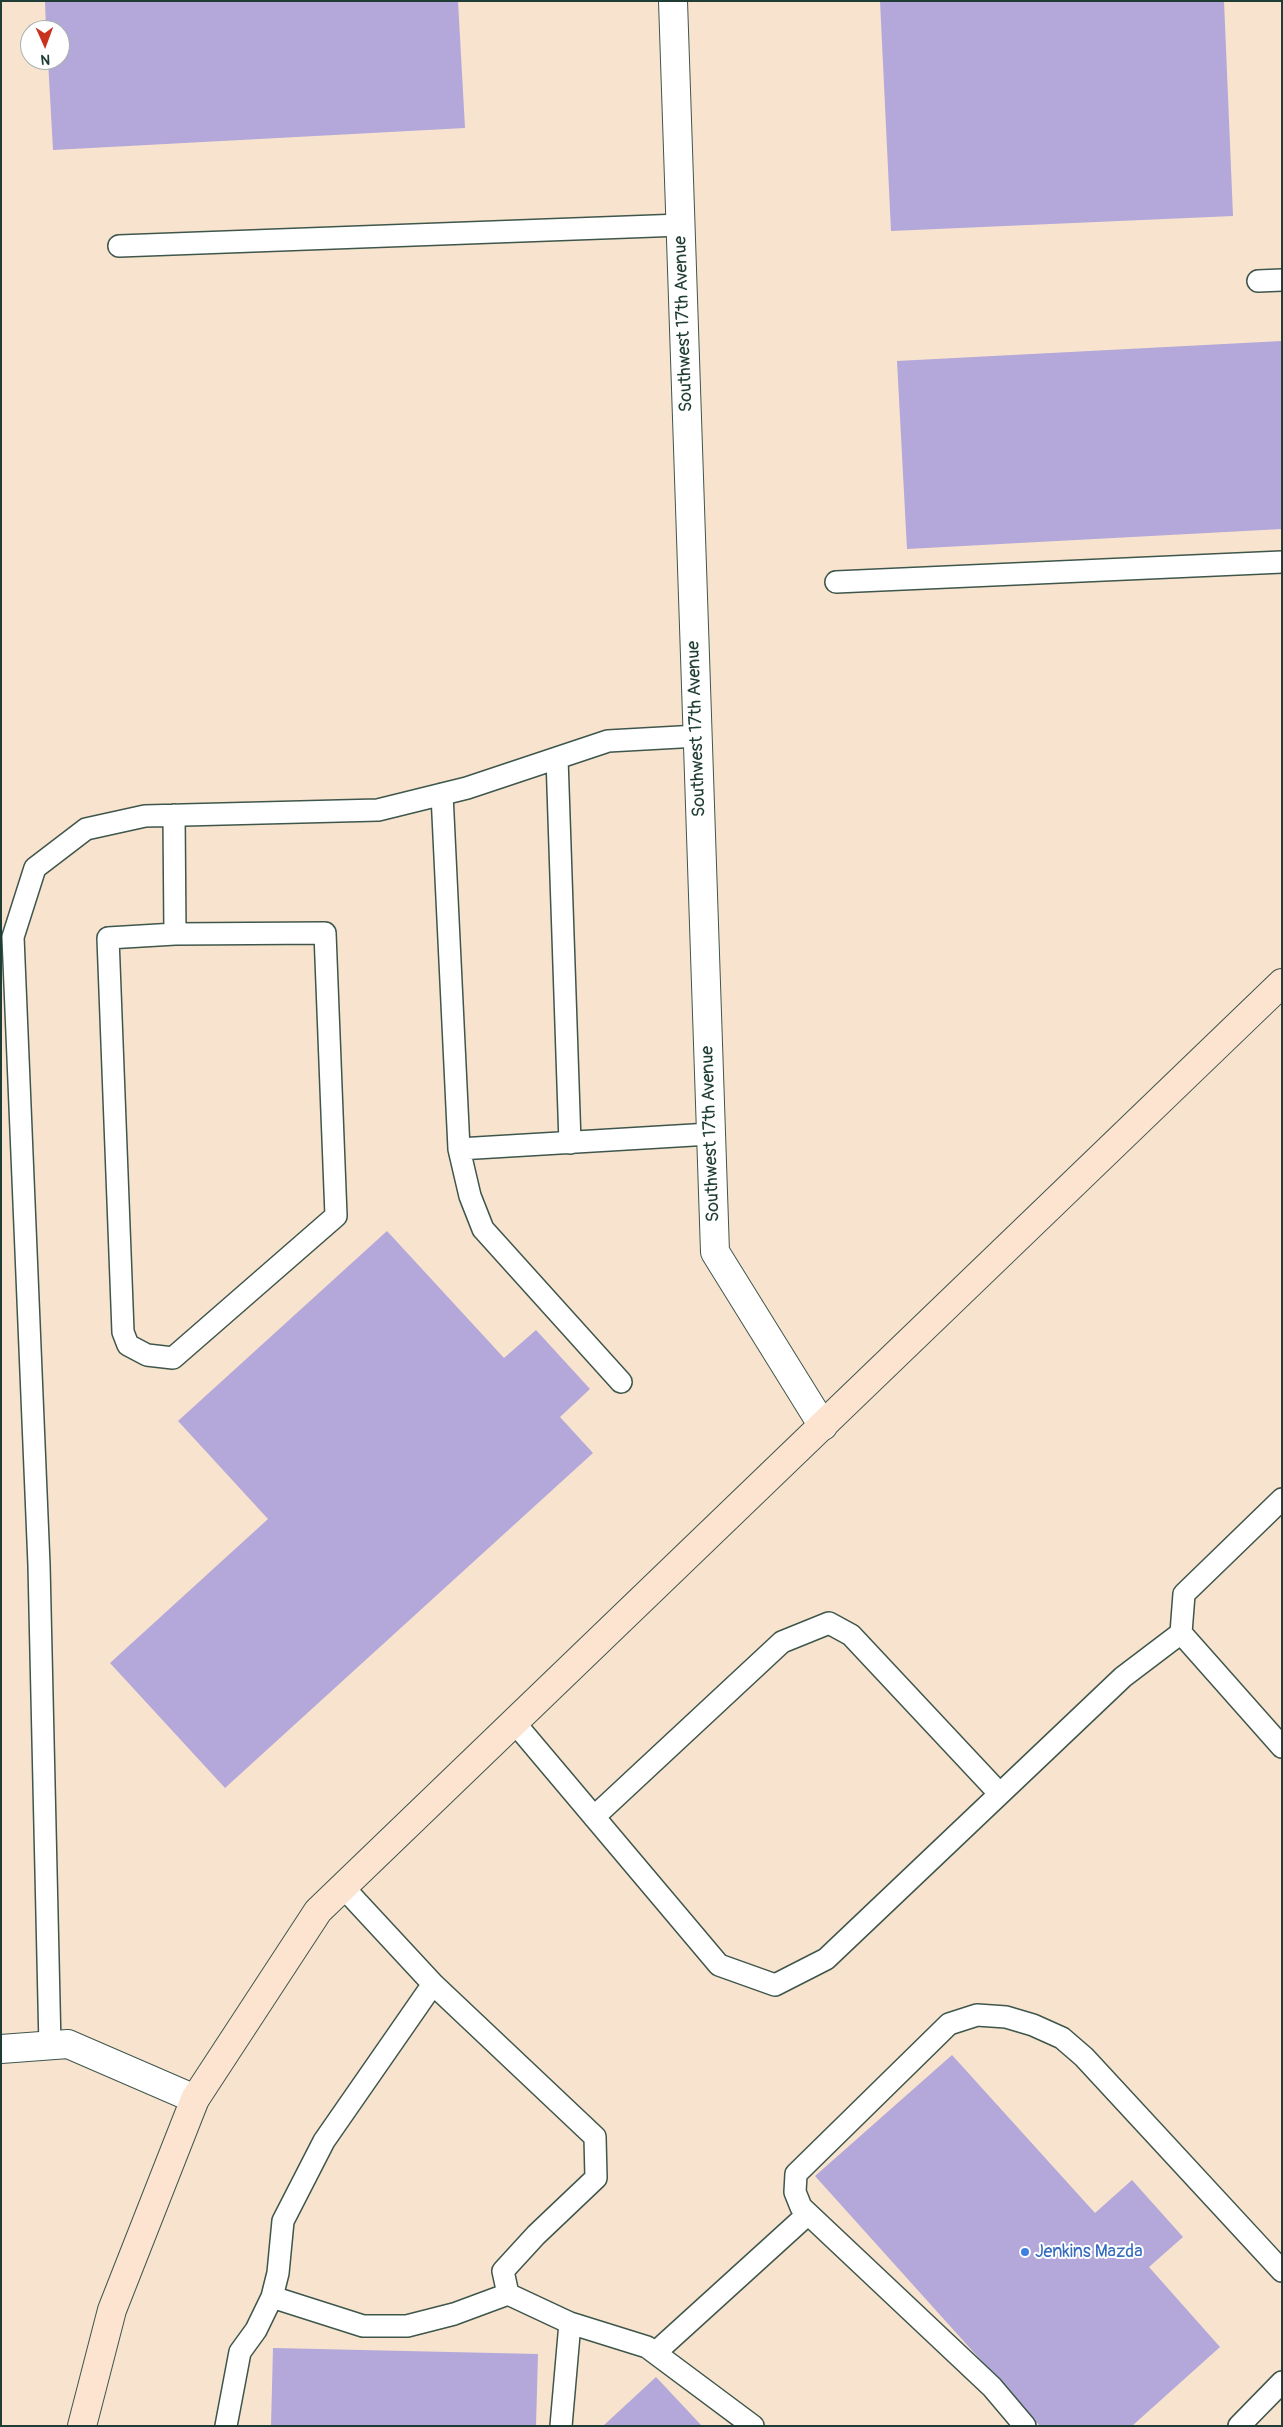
<!DOCTYPE html>
<style>
body{margin:0}
#map{position:relative;width:1283px;height:2427px;overflow:hidden;background:#f7e3ce;font-family:Pangolin,sans-serif}
canvas{display:block}
.frame{position:absolute;inset:0;border:2px solid #1f3d34;pointer-events:none}
.north{position:absolute;left:20px;top:20px;width:50px;height:50px;box-sizing:border-box;background:#fff;border:1px solid #a5b1ae;border-radius:50%;rotate:178deg;font-size:14px;font-weight:700;line-height:20px;text-align:center;color:#1f3d34}
.north::after{content:'';display:block;margin:auto;width:18px;height:22px;background:#c8321e;clip-path:polygon(50% 0,100% 100%,50% 72%,0 100%)}
</style>
<div id="map">
<canvas width="1283" height="2427"></canvas>
<div class="frame"></div>
<div class="north">N</div>
</div>
<script>
const ctx = document.querySelector('canvas').getContext('2d');
ctx.lineJoin = 'round';
function paint(path, color) {
  ctx.fillStyle = color;
  ctx.fill(path, 'evenodd');
}
function poly(rows) {
  const path = new Path2D();
  for (const r of rows) {
    path.moveTo(r[0], r[1]);
    for (let i = 2; i < r.length; i += 2) path.lineTo(r[i], r[i + 1]);
  }
  return path;
}
function strokePath(path, color, width, dash) {
  ctx.strokeStyle = color;
  ctx.lineWidth = width;
  ctx.lineCap = dash ? 'butt' : 'round';
  ctx.setLineDash(dash || []);
  ctx.stroke(path);
}
function label(font, color, halo, rows, align = 'center') {
  ctx.font = font + ' Pangolin,sans-serif';
  ctx.lineWidth = 4;
  ctx.setLineDash([]);
  ctx.textBaseline = 'middle';
  ctx.strokeStyle = halo;
  ctx.fillStyle = color;
  for (const [text, x, y, turn = 0] of rows) {
    ctx.save();
    ctx.translate(x, y);
    ctx.rotate((+turn || 0) * Math.PI / 180);
    ctx.textAlign = isNaN(turn) ? turn : align;
    if (halo) ctx.strokeText(text, 0, 0);
    ctx.fillText(text, 0, 0);
    ctx.restore();
  }
}
paint(poly([
 [45,1,458,1,465,128,53,150,48,60,60,60,60,30,46,30],
 [880,1,1224,1,1233,216,891,231],
 [1282,341,1282,529,907,549,897,361],
 [387,1231,504,1358,536,1330,590,1389,560,1417,593,1453,225,1788,110,1663,268,1519,178,1421],
 [952,2055,1095,2213,1132,2180,1183,2237,1149,2267,1220,2347,1132,2426,1040,2426,815,2176],
 [273,2348,538,2354,536,2426,271,2426],
 [656,2377,702,2426,603,2426]
]), '#b3a8d9');
const lane = poly([
 [119,246,681,225],
 [1258,281,1282,280],
 [836,582,1282,562],
 [557,758,570,1143],
 [442,794,459,1149,710,1134],
 [174,815,175,934,108,938,123,1332,128,1345,147,1355,173,1358,336,1216,325,933,175,934],
 [459,1149,470,1196,483,1229,621,1382],
 [1181,1633,1184,1594,1282,1499],
 [514,1722,719,1965,775,1985,826,1959,1123,1677,1181,1633,1282,1747],
 [594,1817,782,1642,829,1623,851,1635,999,1793],
 [433,1984,595,2137,596,2178,536,2235,503,2271,508,2294,570,2323,647,2347,753,2426],
 [50,2046,39,1565,13,937,35,868,86,829,145,816,378,810,467,788,608,741,698,736],
 [272,2297,363,2326,407,2326,454,2314,508,2294],
 [655,2353,808,2214],
 [226,2426,240,2352,256,2330,272,2297,278,2273,283,2221,324,2141,433,1984,343,1887],
 [561,2426,570,2323],
 [1025,2426,992,2387,801,2207,795,2192,796,2174,949,2024,977,2015,1006,2017,1033,2025,1062,2038,1084,2057,1282,2271],
 [1239,2426,1282,2382]
]);
const street = poly([
 [673,1,715,1252,823,1426],
 [1,2049,68,2044,195,2099]
]);
const secondary = poly([
 [82,2426,112,2310,195,2099,318,1911,1282,983]
]);
strokePath(lane, '#3f564b', 24);
strokePath(street, '#3f564b', 30);
strokePath(secondary, '#3f564b', 30);
strokePath(lane, '#fff', 21);
strokePath(street, '#fff', 28);
strokePath(secondary, '#fde4d1', 28);
for (const [x, y, r, color] of [
 [1025,2252,5,"#3f7fe0"]
]) {
  const dot = new Path2D();
  dot.arc(x, y, r, 0, 2 * Math.PI);
  ctx.fillStyle = color;
  ctx.fill(dot);
  strokePath(dot, '#fff', 2);
}
label('18px', '#1f3d34', '#fff', [
 ["Southwest 17th Avenue",684,324,-92],
 ["Southwest 17th Avenue",697,729,-92],
 ["Southwest 17th Avenue",711,1134,-92]
]);
label('18px', '#366cbe', '#fff', [
 ["Jenkins Mazda",1035,2252]
], 'left');
</script>
